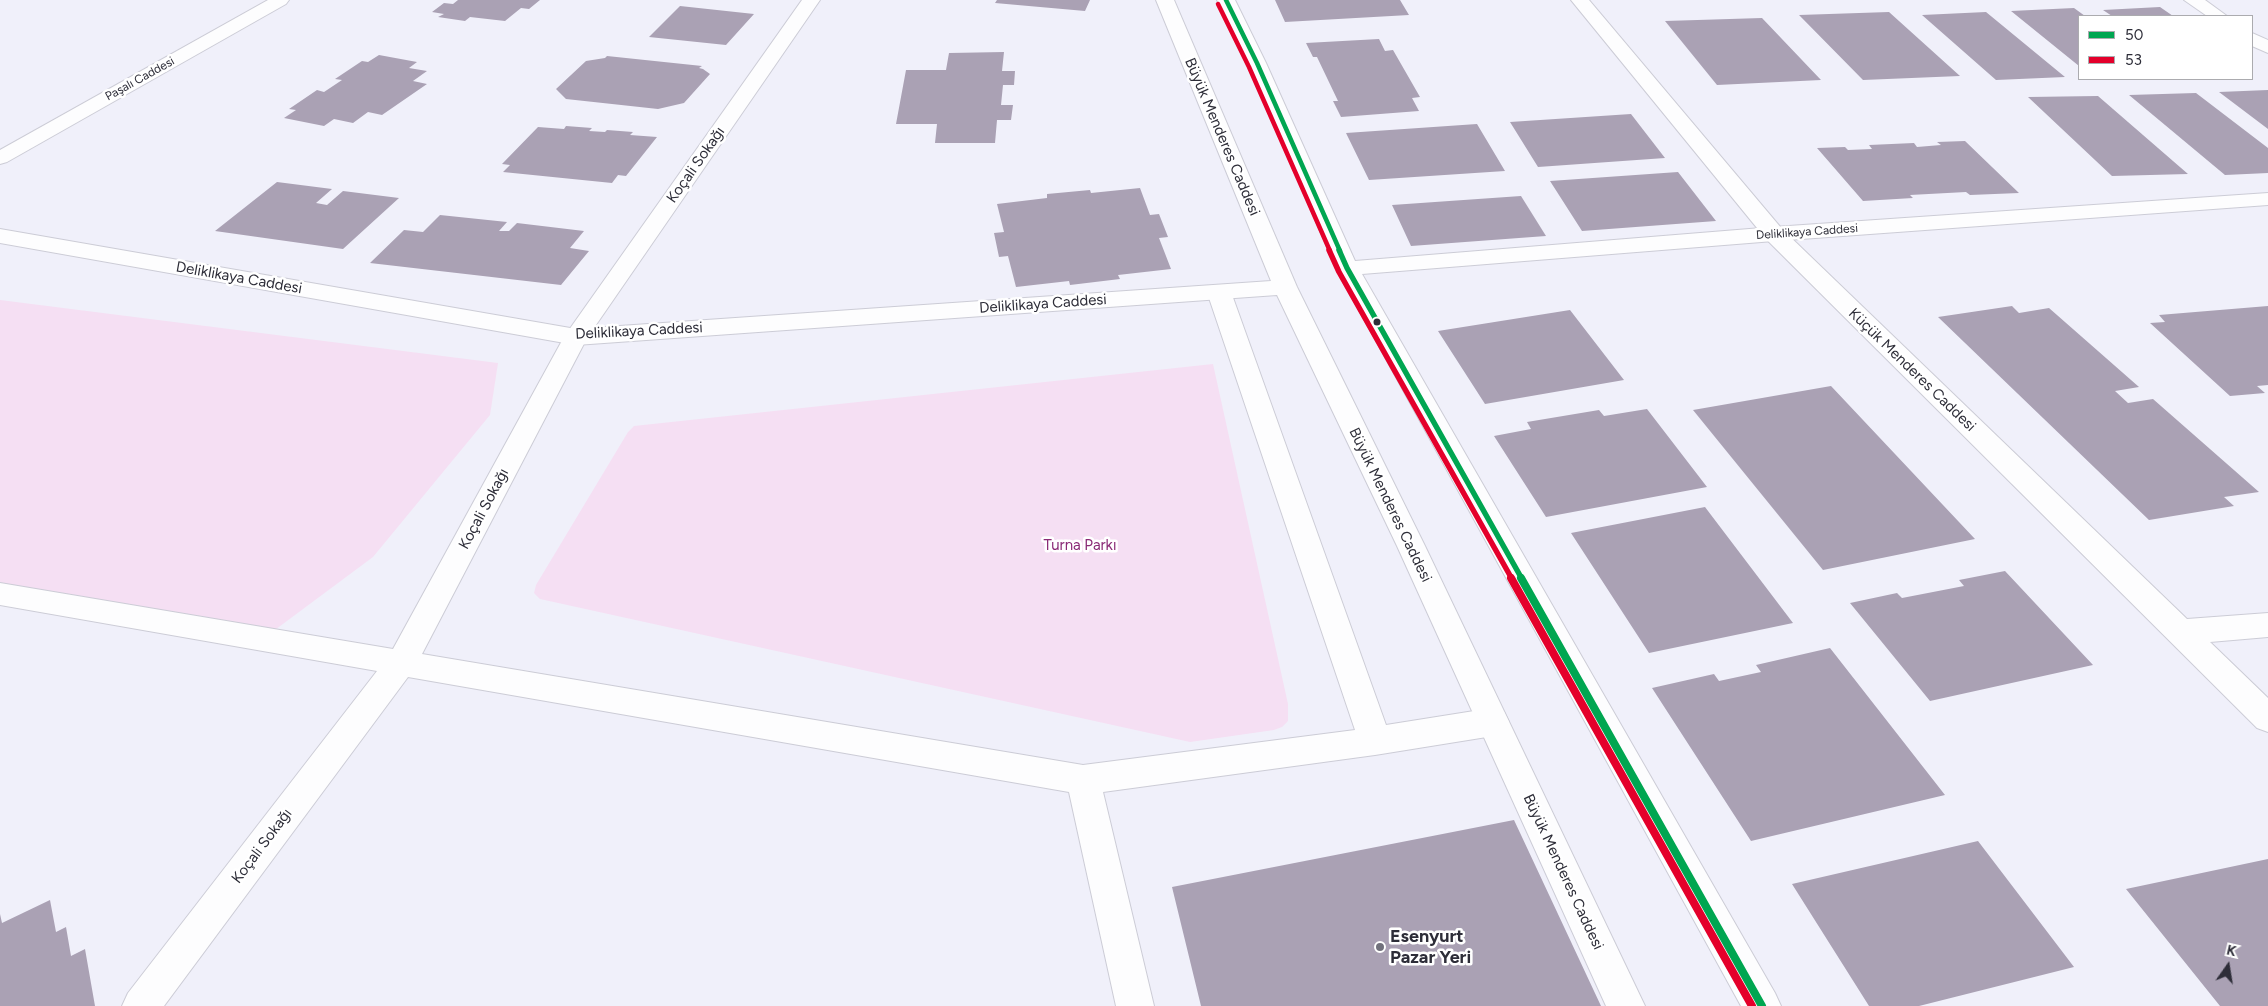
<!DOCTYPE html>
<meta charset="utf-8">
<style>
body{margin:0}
#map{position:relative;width:2268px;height:1006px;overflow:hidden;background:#f0f0fa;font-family:Figtree,sans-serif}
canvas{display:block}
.legend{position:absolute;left:2078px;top:15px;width:175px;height:65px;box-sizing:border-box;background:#fff;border:1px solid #ababaf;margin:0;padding:6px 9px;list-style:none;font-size:15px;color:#2d2d38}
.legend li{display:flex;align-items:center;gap:10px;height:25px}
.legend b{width:25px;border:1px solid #ababaf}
.north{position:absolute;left:2203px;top:941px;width:50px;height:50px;-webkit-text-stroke:4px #fff;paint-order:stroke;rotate:13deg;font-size:14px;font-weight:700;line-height:20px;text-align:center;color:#2d2d38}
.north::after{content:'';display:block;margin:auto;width:18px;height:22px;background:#2d2d38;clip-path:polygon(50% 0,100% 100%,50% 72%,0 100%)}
</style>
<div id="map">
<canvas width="2268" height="1006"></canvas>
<ul class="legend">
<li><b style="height:6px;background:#00a651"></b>50</li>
<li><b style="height:6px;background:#e4002b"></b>53</li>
</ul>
<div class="north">K</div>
</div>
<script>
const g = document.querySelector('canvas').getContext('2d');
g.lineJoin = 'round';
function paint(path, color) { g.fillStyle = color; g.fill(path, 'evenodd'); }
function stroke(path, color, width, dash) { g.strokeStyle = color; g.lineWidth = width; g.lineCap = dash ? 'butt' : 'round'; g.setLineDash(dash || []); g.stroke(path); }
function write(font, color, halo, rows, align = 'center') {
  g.font = font + ' Figtree,sans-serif'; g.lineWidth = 5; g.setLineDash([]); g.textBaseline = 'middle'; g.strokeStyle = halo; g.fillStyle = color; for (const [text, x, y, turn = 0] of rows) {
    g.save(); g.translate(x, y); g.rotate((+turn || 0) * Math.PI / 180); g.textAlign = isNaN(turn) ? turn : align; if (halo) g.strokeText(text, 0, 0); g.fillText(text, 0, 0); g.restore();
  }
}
const green = new Path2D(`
 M0 300 498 363 490 415 373 557 256 644 0 600Z
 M1213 364 1288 704V721L1282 727 1274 730 1190 742 540 599 534 593 536 585 628 432 634 426Z`);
const building = new Path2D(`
 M458 0H540L529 9 521 8 505 21 470 17 465 21 438 17 444 14 432 12 444 3 453 4Z
 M997 0H1090L1085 11 995 3Z
 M1275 0H1400L1409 15 1285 22Z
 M680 6 754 14 726 45 649 37Z
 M2160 7 2173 16H2112L2103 10Z
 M2074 8 2085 16H2079V66L2011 11Z
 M1889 12 1960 76 1863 80 1799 15Z
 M1986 12 2065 77 1996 80 1922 15Z
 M1762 18 1821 80 1717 85 1665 21Z
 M1379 39 1385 51 1393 50 1420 97 1412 98 1419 111 1341 117 1333 101H1338L1317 57H1313L1306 43Z
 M1004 52 1002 71H1015L1014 85H1003L1001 105H1013L1011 120H997L995 143H935L937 124H896L906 70H946L949 53Z
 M379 55 417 62 409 68 427 71 413 81 427 84 382 115 368 112 353 123 334 119 324 126 284 118 296 110 289 109 317 90 324 92 342 80 335 79 362 61 368 62Z
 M607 56 702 66 699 68 703 69 710 74 684 103 658 109 566 99 556 89 586 61 605 58Z
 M2268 90V129L2219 92Z
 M2196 93 2268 148V173L2225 175 2129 95Z
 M2098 96 2188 174 2112 176 2028 97Z
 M1631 114 1665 158 1538 167 1510 122Z
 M1477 124 1505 171 1369 180 1346 133Z
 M566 126 592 128 589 131 605 132 607 130 633 132 630 135 657 137 626 176 618 175 612 183 503 172 510 165 502 164 538 127 564 129Z
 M1965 141 2019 193 1970 195 1966 192 1910 195 1913 198 1863 201 1817 148 1845 147 1848 150 1872 149 1869 145 1914 143 1917 147 1941 145 1937 142Z
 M1678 172 1716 221 1582 231 1550 181Z
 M277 182 332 189 316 203 327 205 343 191 399 198 343 249 215 231Z
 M1140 188 1150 215 1159 214 1168 237 1159 238 1171 269 1118 275 1120 279 1070 285 1069 281 1016 287 1008 256 999 257 994 233 1004 232 997 204 1047 198V194L1090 190 1091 193Z
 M1521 196 1546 236 1411 246 1392 205Z
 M440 215 507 222 499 231H509L517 223 584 231 570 248 589 251 561 285 370 263 404 230 423 232Z
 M2012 306 2019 313 2049 308 2139 387 2115 391 2128 403 2153 399 2259 492 2224 497 2234 506 2149 520 1938 317Z
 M2268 306V385L2257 386 2265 393 2230 396 2150 323 2165 322 2159 315Z
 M1570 310 1624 380 1485 404 1438 331Z
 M1831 386 1975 539 1823 570 1693 410Z
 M1647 409 1707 487 1546 517 1494 436 1531 429 1527 422 1599 410 1604 416Z
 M1705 507 1793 623 1649 653 1571 533Z
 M2005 571 2093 665 1930 701 1850 603 1897 593 1902 598 1964 586 1959 580Z
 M1830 648 1945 795 1751 841 1652 688 1714 674 1719 681 1761 672 1756 665Z
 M1514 820 1601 1006H1201L1172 887Z
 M1978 841 2074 967 1919 1006H1869L1792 884Z
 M2268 859V1006H2220L2126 889Z
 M50 900 56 932 66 927 71 956 85 949 95 1006H0V914L2 923Z`);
const street = new Path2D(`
 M802 0H820L587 338 422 654 1083 765 1355 730 1207 292 1211 287 1219 285 1227 287 1231 292 1386 725 1493 708 1504 712 1509 722 1504 732 1493 736 1375 755 1103 792 1154 1006H1116L1069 792 408 677 164 1006H122L128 993 377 671 0 605V583L393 649 564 337Z
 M1571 0H1589L1782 229 2187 619 2268 613V637L2210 642 2268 698V732L2257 728 1766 239Z
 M2184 0H2205L2227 16H2207Z
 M2252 33 2268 40V53L2252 46Z`);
const secondary = new Path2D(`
 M268 0H289L286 4 7 162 0 164V150Z
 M1156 0H1174L1297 287 1425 546 1645 1006H1606L1397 546 1277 295 576 345 0 243V229L576 329 1271 281Z
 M1217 0H1235L1266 63 1355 261 1774 227 2268 193V205L1774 241 1362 274 1775 993 1781 1006H1741L1336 268 1248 63Z`);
const bus1Far2 = new Path2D(`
 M1226 0 1257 63 1340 251`);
const bus1Far1 = new Path2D(`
 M1339 250 1347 268 1522 579`);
const bus1 = new Path2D(`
 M1521 578 1762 1006`);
const bus2Far2 = new Path2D(`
 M1218 4 1249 67 1330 251`);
const bus2Far1 = new Path2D(`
 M1329 250 1339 272 1512 579`);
const bus2 = new Path2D(`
 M1511 578 1752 1006`);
const markers = [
 [1377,322,4.5,"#2d2d38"],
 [1380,947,5,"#71717c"]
];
const farStreetnames = [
 ["Paşalı Caddesi",140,79,-29],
 ["Deliklikaya Caddesi",1807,232,-4]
];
const streetNames = [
 ["Büyük Menderes Caddesi",1222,137,67],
 ["Koçali Sokağı",696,165,-55],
 ["Deliklikaya Caddesi",239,278,10],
 ["Deliklikaya Caddesi",1043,304,-4],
 ["Deliklikaya Caddesi",639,331,-3],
 ["Küçük Menderes Caddesi",1912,370,44],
 ["Büyük Menderes Caddesi",1390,505,64],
 ["Koçali Sokağı",484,509,-62],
 ["Koçali Sokağı",262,846,-53],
 ["Büyük Menderes Caddesi",1563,872,65]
];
const parkNames = [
 ["Turna Parkı",1080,546]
];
const nearPoinames = [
 ["Esenyurt",1390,937],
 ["Pazar Yeri",1390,958]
];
paint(green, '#f5dff3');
paint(building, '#aaa1b4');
stroke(street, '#ccccd6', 2);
stroke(secondary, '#ccccd6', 2);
paint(street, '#fdfdfe');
paint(secondary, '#fdfdfe');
stroke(bus1Far2, '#00a651', 4.5);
stroke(bus1Far1, '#00a651', 5.5);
stroke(bus1, '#00a651', 8);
stroke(bus2Far2, '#e4002b', 4.5);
stroke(bus2Far1, '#e4002b', 5.5);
stroke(bus2, '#e4002b', 8);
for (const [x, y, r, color] of markers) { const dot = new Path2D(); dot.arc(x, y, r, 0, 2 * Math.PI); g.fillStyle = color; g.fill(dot); stroke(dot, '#fff', 2); }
write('12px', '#2d2d38', '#fff', farStreetnames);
write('15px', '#2d2d38', '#fff', streetNames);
write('15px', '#8a2a76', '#fff', parkNames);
write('bold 18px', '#2d2d38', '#fff', nearPoinames, 'left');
</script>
